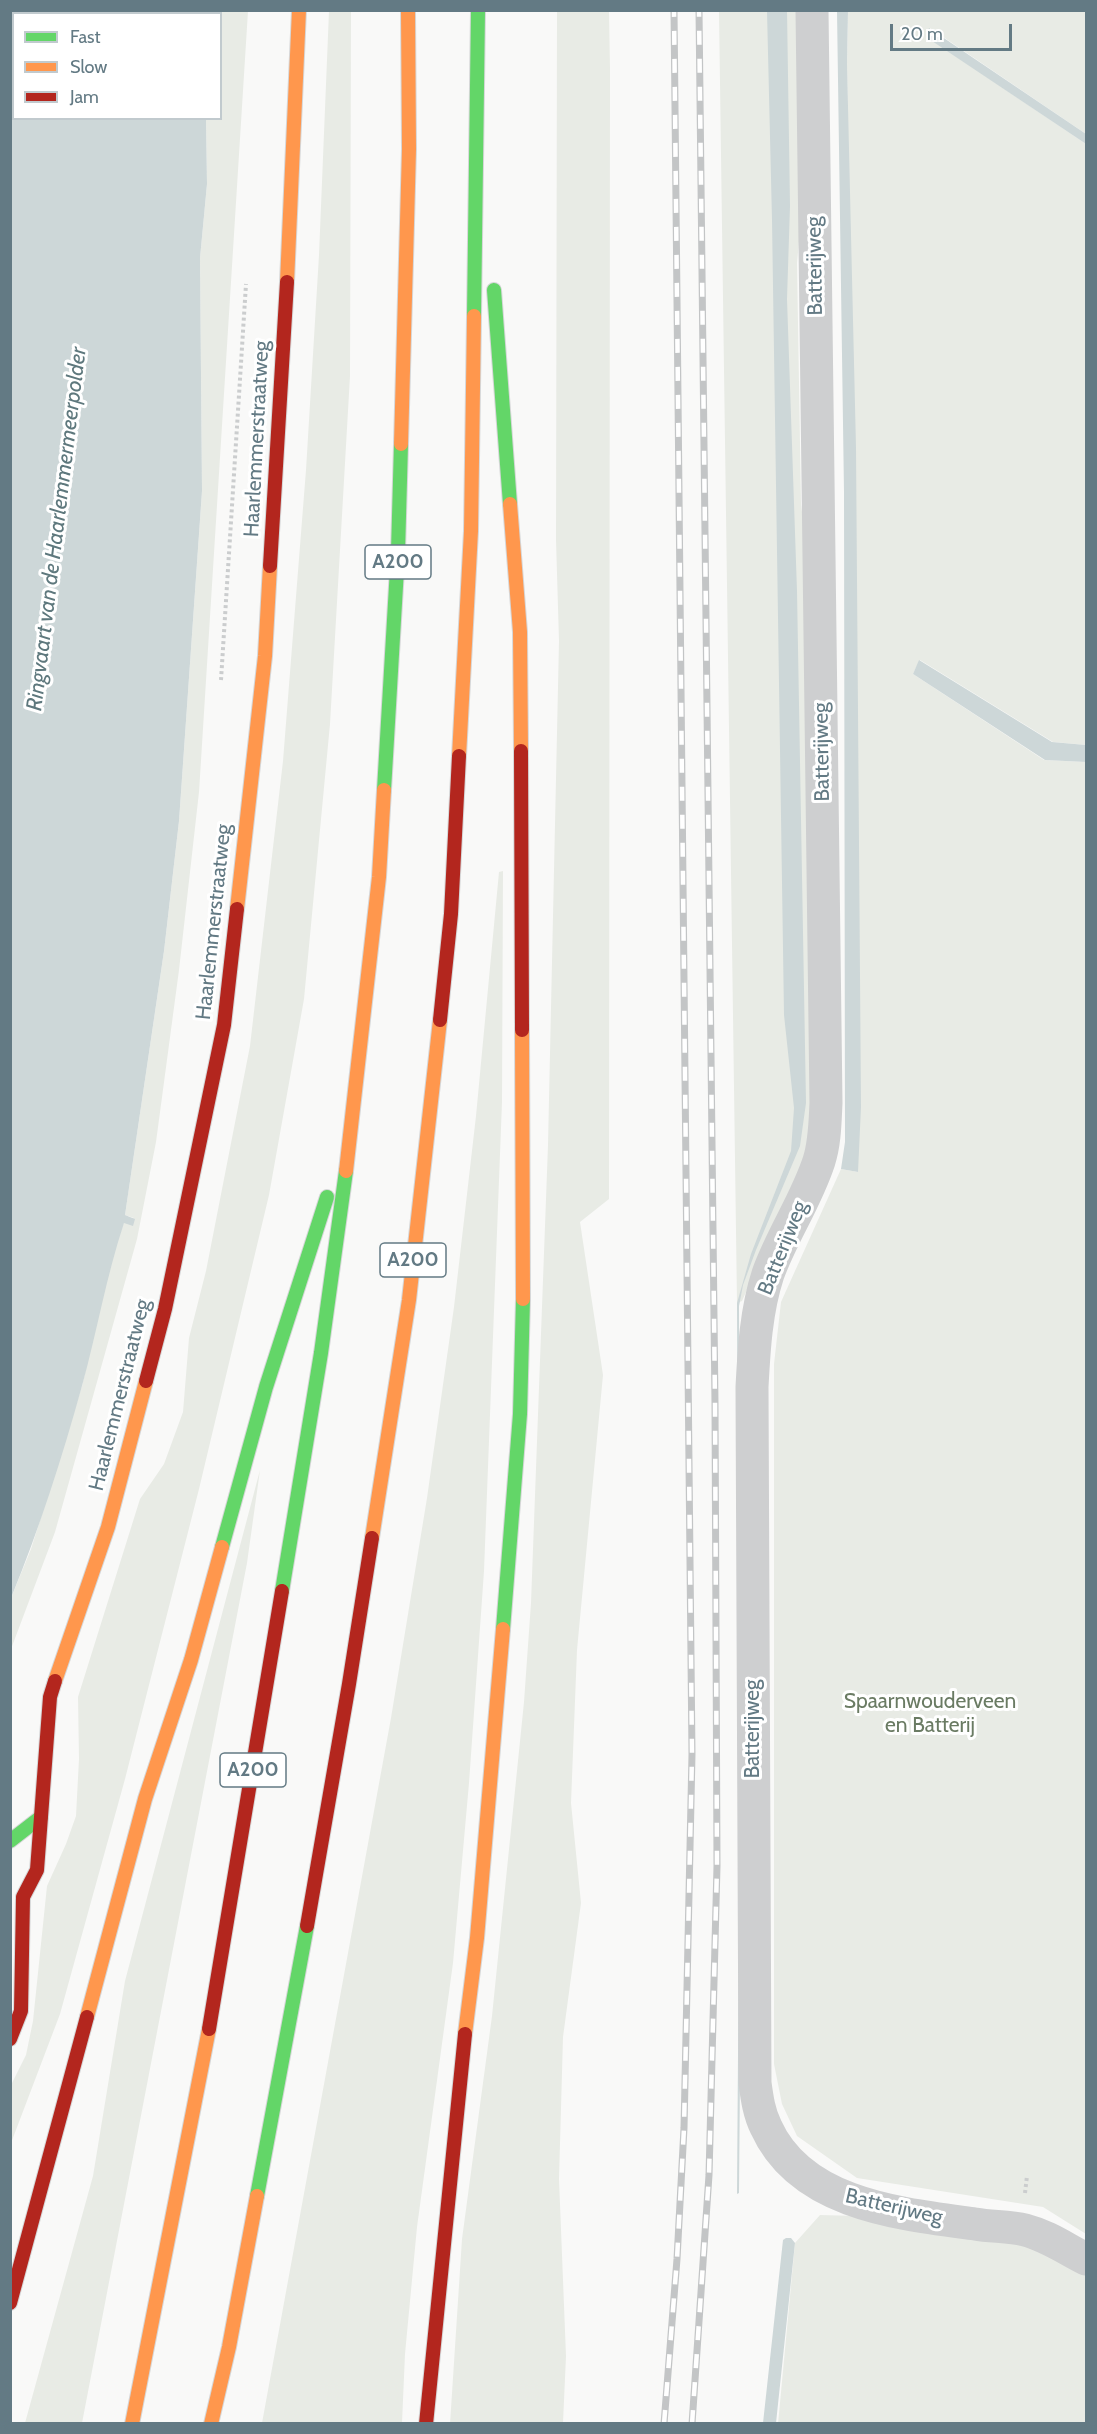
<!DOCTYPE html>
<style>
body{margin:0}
#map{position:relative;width:1097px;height:2434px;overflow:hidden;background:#f9f9f8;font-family:Cabin,sans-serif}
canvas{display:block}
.frame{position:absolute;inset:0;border:12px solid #637a84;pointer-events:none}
.legend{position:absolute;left:12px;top:12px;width:210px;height:108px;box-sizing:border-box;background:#fff;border:2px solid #c1cace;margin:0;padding:8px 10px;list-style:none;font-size:18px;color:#637a84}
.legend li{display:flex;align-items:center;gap:12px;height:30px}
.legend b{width:30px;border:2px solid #c1cace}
.scale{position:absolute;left:890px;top:24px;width:122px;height:27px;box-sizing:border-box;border:3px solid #637a84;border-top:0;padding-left:8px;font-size:18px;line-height:21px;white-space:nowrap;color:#637a84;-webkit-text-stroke:4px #fff;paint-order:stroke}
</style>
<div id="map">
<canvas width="1097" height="2434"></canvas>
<div class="frame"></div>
<ul class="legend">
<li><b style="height:8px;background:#63d668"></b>Fast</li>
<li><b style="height:8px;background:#ff974d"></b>Slow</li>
<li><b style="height:8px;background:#b3261e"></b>Jam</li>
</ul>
<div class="scale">20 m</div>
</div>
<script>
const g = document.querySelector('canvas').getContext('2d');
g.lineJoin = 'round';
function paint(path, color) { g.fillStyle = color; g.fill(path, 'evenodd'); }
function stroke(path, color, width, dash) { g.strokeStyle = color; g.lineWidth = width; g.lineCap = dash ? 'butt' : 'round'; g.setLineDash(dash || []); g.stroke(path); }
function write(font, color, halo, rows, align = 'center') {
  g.font = font + ' Cabin,sans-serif'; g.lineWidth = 6; g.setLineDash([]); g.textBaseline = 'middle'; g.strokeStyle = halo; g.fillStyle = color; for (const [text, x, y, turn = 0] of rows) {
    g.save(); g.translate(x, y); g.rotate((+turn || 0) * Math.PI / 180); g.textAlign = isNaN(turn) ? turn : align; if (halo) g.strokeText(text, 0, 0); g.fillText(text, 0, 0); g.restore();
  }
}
const green = new Path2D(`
 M204 11H248L199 792 179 970 156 1142 137 1239 55 1532 11 1649V1598L31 1549 82 1386 109 1267 124 1222 134 1218 125 1215 164 951 179 821 202 491 200 258 207 184 206 119 220 118V14L204 13Z
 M329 11H351L350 376 330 724 304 999 269 1195 199 1489 125 1779 60 2014 11 2143V2085L26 2055 33 2021 47 1886 66 1844 76 1816 79 1759 78 1697 140 1499 164 1464 183 1412 189 1338 206 1271 250 1046 283 761 306 470 319 255Z
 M557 11H609L610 69 609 1199 580 1222 603 1375 577 1650 571 1803 581 1903 563 2037 559 2179 566 2356 563 2423 450 2424 462 2239 492 2016 524 1702 531 1603 548 1145 559 641 556 540Z
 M719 11H801L804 186 797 263 801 504 809 568 816 1083 806 1159 742 1301 737 1303Z
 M848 11H1086V134L930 28 926 36 1086 144V745L1053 742 920 660 913 674 1044 760 1086 762V2234L1043 2207 857 2178 797 2136 782 2104 774 2064V1364L781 1302 841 1169 858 1172 847 64Z
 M503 871 502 1102 484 1571 469 1783 453 1963 417 2227 405 2354 402 2423H262L391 1718 427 1498 454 1307 476 1116 499 872Z
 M260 1470 247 1563 82 2423H25L93 2176 125 1981Z
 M820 2215 858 2216 1052 2250 1086 2267V2423L778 2424 795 2243Z`);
const water = new Path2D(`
 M11 10 204 11V14H14V118L206 119 207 184 200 258 202 491 179 821 164 951 125 1215 135 1219 133 1226 124 1223C106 1277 97 1332 82 1386 62 1458 39 1530 11 1598Z
 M787 10 790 206 787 299 797 591 806 1103 800 1146 756 1250 743 1285 739 1306 741 1951 739 2193 737 2194 739 1914 737 1303 751 1254 791 1151 794 1108 784 1015 772 220 767 11Z
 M837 11H848L847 64 856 448 861 1107 858 1172 841 1169 845 1142 844 492Z
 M929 28 1086 134V144L926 37Z
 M919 660 1052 742 1086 745V762L1045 760 913 674Z
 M786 2238H791L795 2243 776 2423H763L783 2240Z`);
const path = new Path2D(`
 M221 680 246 284
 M1025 2193 1027 2176`);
const street = new Path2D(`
 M812 10 826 1103C825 1122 825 1142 819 1161 806 1201 782 1235 768 1274 756 1311 754 1349 752 1387L755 2083C757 2098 759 2113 766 2127 801 2205 901 2214 975 2224 992 2227 1009 2226 1025 2230 1048 2236 1066 2249 1086 2259`);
const fast = new Path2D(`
 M494 290 510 504
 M474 316 478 10
 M384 790 398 552 401 444
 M222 1547 266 1387 327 1197
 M282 1591 321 1353 346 1171
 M503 1629 520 1414 523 1299
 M10 1841 41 1817
 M257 2196 307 1926`);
const slow = new Path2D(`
 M287 282 299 10
 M401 444 409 149 408 10
 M510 504 520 632 521 751
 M459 756 471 531 474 316
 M237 909 265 656 270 566
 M522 1030 523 1299
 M346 1171 379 877 384 790
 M372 1538 409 1300 440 1020
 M55 1681 108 1527 146 1381
 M87 2017 145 1799 191 1660 222 1547
 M465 2034 477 1938 503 1629
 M132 2424 209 2029
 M211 2424 229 2347 257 2196`);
const jam = new Path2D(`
 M270 566 287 282
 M521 751 522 1030
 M440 1020 451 914 459 756
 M146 1381 165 1309 224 1025 237 909
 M307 1926 349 1684 372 1538
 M209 2029 282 1591
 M10 2039 21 2011 23 1897 37 1870 50 1697 55 1681
 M10 2303 87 2017
 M426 2424 465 2034`);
const rail = new Path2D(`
 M664 2424 677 2259 684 2128 692 1754 674 10
 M692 2424 709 2175 717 1866 715 1403 699 10`);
const shields = [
 [398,562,66],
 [413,1260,66],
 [253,1770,66]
];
const shieldNames = [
 ["A200",398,562],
 ["A200",413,1260],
 ["A200",253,1770]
];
const streetNames = [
 ["Batterijweg",815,266,-91],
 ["Haarlemmerstraatweg",257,439,-87],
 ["Batterijweg",822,752,-91],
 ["Haarlemmerstraatweg",214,922,-84],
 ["Batterijweg",783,1248,-68],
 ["Haarlemmerstraatweg",120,1395,-76],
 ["Batterijweg",753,1729,-90],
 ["Batterijweg",894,2207,13]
];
const parkNames = [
 ["Spaarnwouderveen",930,1702],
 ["en Batterij",930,1726]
];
const waterNames = [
 ["Ringvaart van de Haarlemmermeerpolder",57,529,-83]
];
paint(green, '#e8ebe5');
paint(water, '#cdd7d8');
stroke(fast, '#d6d7d8', 16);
stroke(slow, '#d6d7d8', 16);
stroke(jam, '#d6d7d8', 16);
stroke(path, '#cbcdce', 4, [3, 3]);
stroke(street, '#cecfd0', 33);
stroke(fast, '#63d668', 14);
stroke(slow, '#ff974d', 14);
stroke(jam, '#b3261e', 14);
stroke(rail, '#c3c5c6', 7);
stroke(rail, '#fff', 4.5, [14]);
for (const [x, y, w] of shields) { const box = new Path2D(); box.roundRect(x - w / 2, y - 17, w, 34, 4.5); g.fillStyle = '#fff'; g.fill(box); stroke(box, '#637a84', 1.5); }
write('bold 20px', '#637a84', null, shieldNames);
write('21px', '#637a84', '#fff', streetNames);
write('21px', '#6a7b63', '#fff', parkNames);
write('italic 22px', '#5e787d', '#fff', waterNames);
</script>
